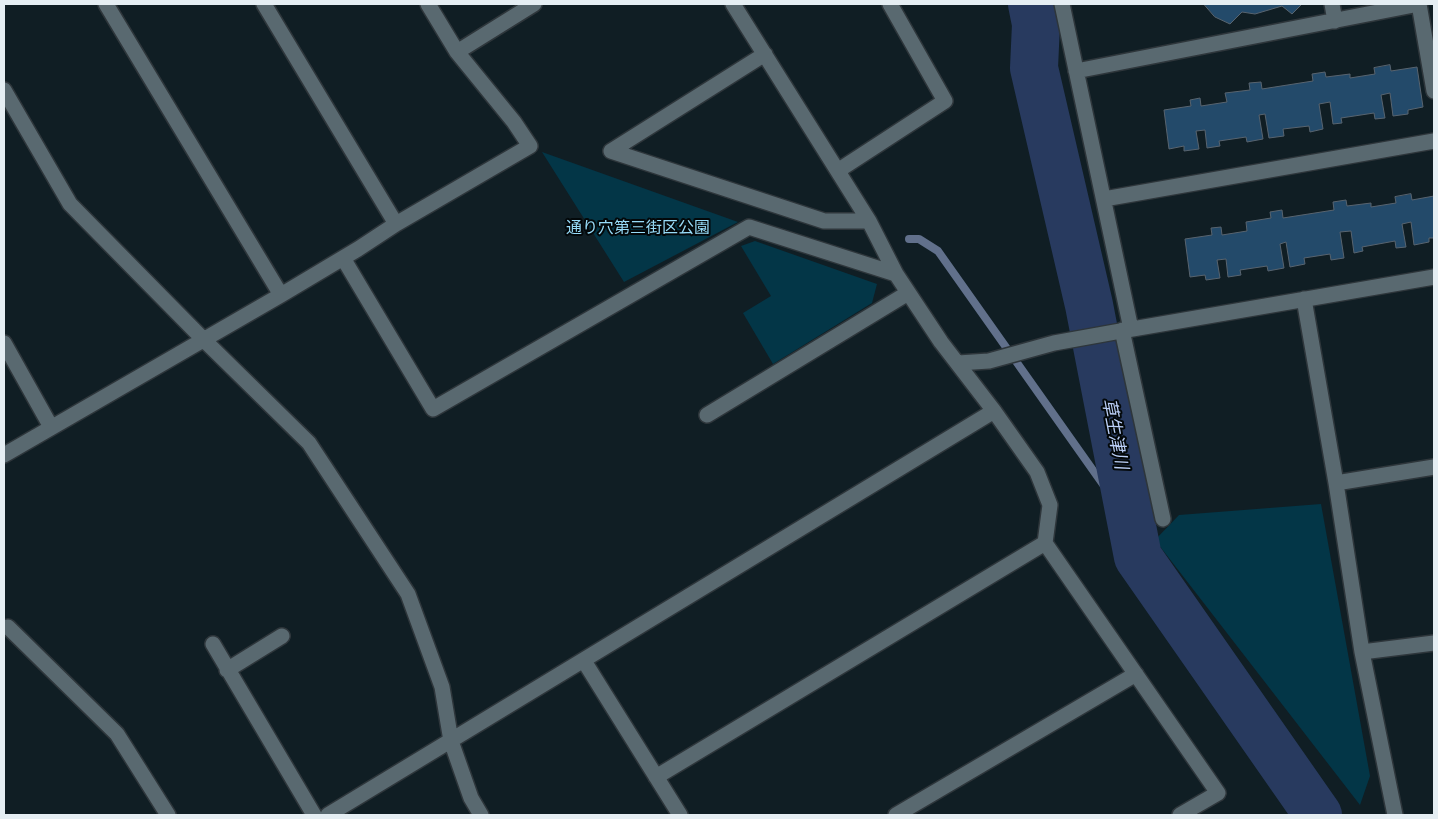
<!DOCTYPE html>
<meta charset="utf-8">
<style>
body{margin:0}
#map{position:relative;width:1438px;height:819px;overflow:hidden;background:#101e24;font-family:"Varela Round",sans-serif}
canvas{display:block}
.frame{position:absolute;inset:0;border:5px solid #e5eef3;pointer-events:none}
</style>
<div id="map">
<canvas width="1438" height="819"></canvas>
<div class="frame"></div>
</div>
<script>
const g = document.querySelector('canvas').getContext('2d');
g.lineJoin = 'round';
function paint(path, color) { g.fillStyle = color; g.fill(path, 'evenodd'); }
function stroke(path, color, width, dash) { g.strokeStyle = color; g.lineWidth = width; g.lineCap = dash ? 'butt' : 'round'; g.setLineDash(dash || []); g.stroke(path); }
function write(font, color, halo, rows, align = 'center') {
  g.font = font + ' "Varela Round","Noto Sans JP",sans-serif'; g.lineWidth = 4; g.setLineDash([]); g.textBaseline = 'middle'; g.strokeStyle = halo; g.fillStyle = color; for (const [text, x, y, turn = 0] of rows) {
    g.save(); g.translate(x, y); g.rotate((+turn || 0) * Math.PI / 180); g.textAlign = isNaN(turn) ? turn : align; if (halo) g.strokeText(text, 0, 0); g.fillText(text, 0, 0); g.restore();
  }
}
const green = new Path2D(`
 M542 152 738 222 624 282Z
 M755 241 877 284 872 303 773 364 743 313 771 296 741 246Z
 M1321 504 1370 776 1360 805 1155 540 1179 515Z`);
const stream = new Path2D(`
 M909 239H919L938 251 1131 524`);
const river = new Path2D(`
 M1032 4 1036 24 1034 68 1089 305 1138 557 1318 815`);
const building = new Path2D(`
 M1204 4H1302L1292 14 1282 6 1255 14 1242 12 1230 24 1215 17Z
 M1390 65 1391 71 1417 67 1423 107 1408 110V114L1393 116 1390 93 1381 95 1385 118 1375 119 1374 113 1341 118 1342 123 1333 124 1330 102 1319 104 1323 129 1310 132 1309 126 1283 129 1284 136 1269 138 1265 114 1259 115 1263 139 1247 142 1246 137 1219 141 1220 146 1207 148 1205 130 1196 131 1199 149 1184 151V146L1169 149 1164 110 1191 106 1190 100 1200 98 1201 106 1227 102 1225 93 1250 90 1249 83 1261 82 1262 89 1313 81 1312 74 1325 72 1326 77 1350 74V78L1375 74 1374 68Z
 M1411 194 1412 200 1434 196V238H1429V242L1414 245 1411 222 1402 224 1406 247 1396 248 1395 241 1362 247 1363 251 1354 253 1351 231 1340 232 1344 258 1331 260 1330 254 1304 258 1305 264 1290 267 1286 242 1280 244 1284 268 1268 271 1267 266 1240 270 1241 275 1228 277 1226 259 1217 260 1220 278 1206 280 1205 275 1190 277 1185 239 1212 235 1211 228 1221 227 1222 235 1247 231 1246 222 1271 218 1270 212 1282 210 1283 218 1334 210 1333 202 1346 200 1347 206 1371 203V207L1396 203 1395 197Z`);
const minor = new Path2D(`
 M106 4 281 295
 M264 4 396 224
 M733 4 869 221 896 274 941 342 994 411 1037 472 1050 505 1045 543 1218 793 1180 815
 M1062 4 1131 329
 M1332 4 1335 21
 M1419 4 1434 91
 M457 52 534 4
 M1076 71 1419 4
 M4 90 70 204 203 339 309 443 408 594 442 687 451 741 471 798 481 815
 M611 151 824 221H869
 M611 151 765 54
 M839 170 945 101 890 4
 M1104 199 1434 141
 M343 258 433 409 749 227 896 274
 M1304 299 1336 483 1362 652 1395 815
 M1122 330 1163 519
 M4 343 51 427
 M958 363 989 361 1054 343 1115 332 1434 277
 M707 415 908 293
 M4 455 281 295 358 249 396 224 530 146 514 122 457 52 428 4
 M1336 483 1434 467
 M8 627 117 734 168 815
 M213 644 314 815
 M1362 652 1434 643
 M584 661 680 815
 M227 670 282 636
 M656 777 1045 543
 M328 815 994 411
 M896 815 1136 674`);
const parkNames = [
 ["通り穴第三街区公園",638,229]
];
const waterNames = [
 ["草生津川",1114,434,79]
];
paint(green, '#033647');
stroke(stream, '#61708b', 8);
stroke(river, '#283a5f', 48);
paint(building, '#234a6a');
stroke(building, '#58646f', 1);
stroke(minor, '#2e363b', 18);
stroke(minor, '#596970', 15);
write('16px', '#97dbf8', '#03080a', parkNames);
write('italic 18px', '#bbcff7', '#03080a', waterNames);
</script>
